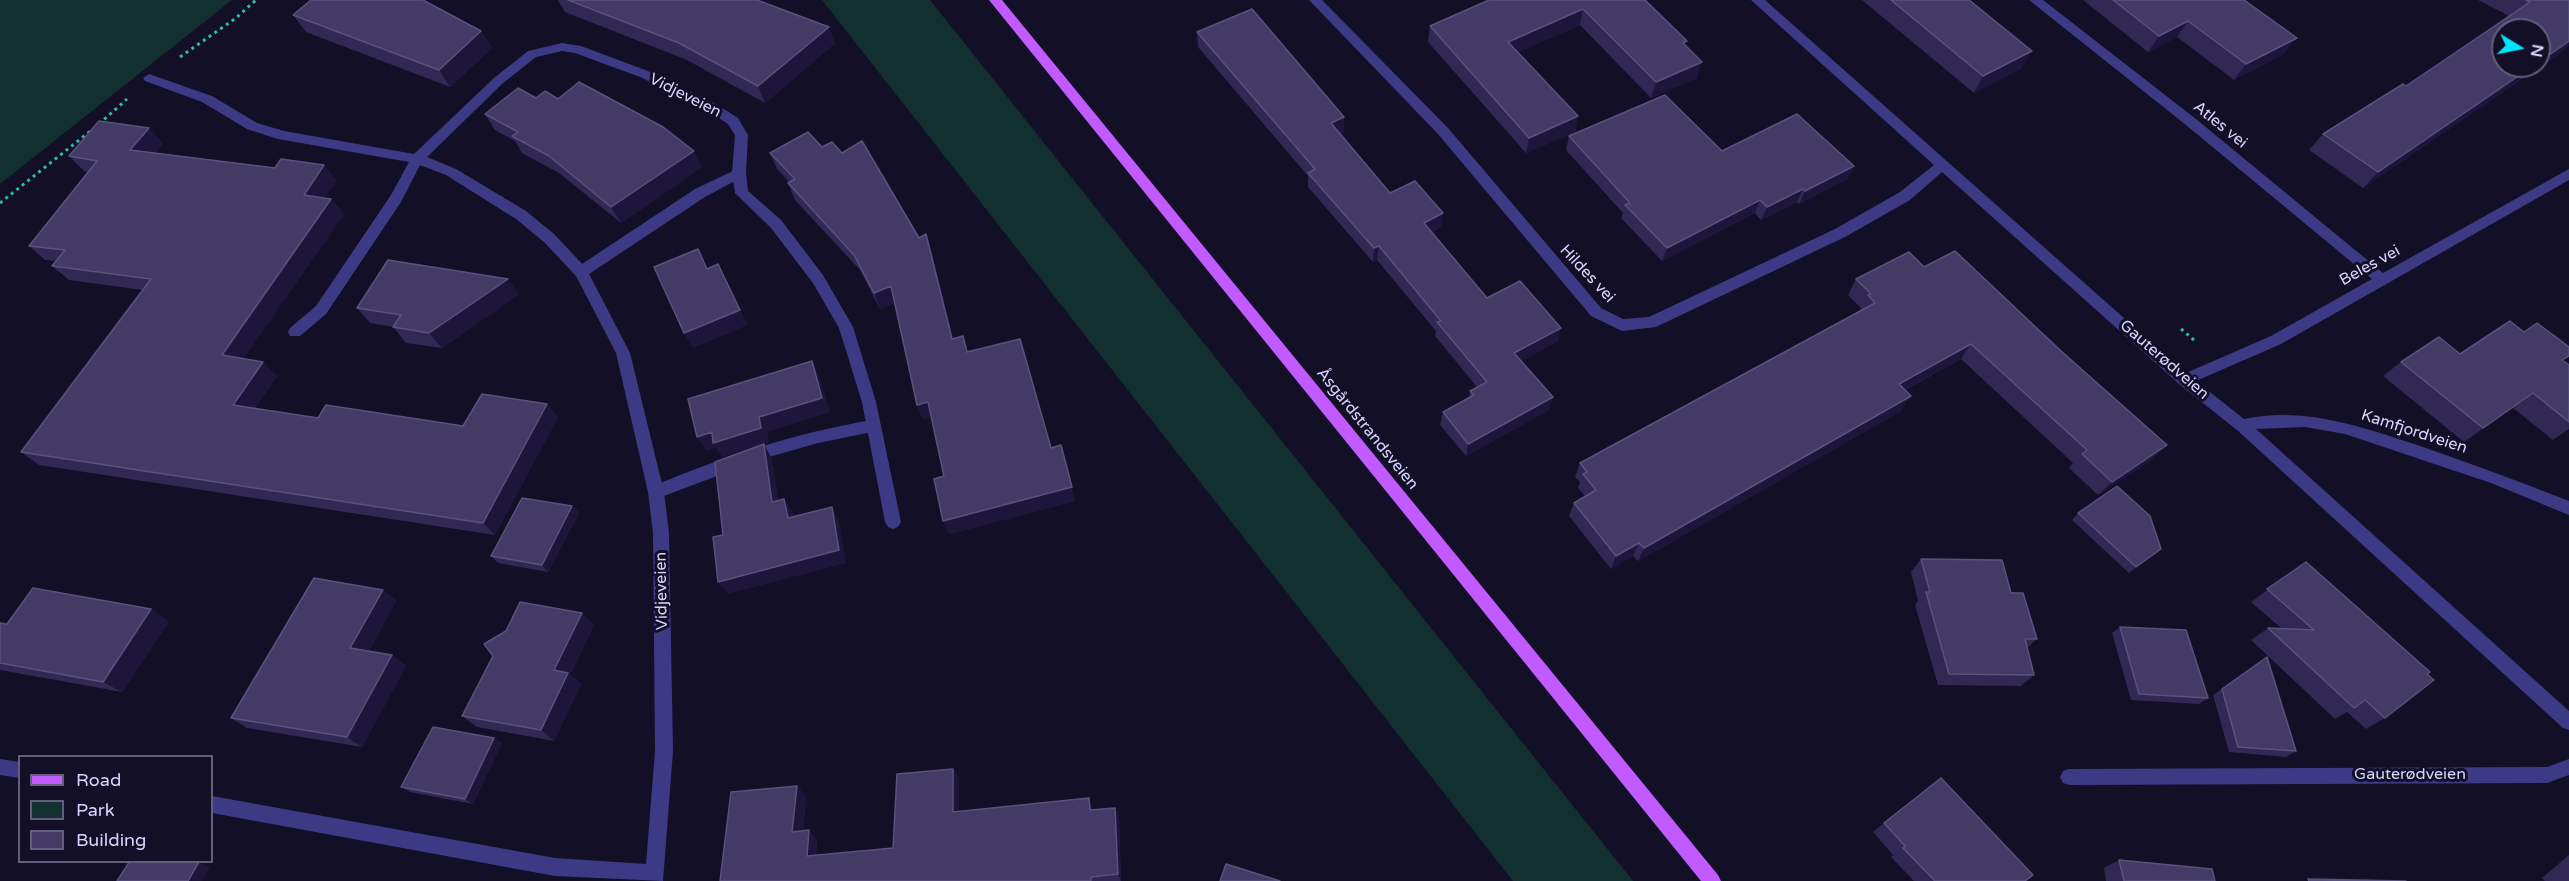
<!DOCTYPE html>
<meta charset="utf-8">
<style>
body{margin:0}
#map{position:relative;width:2569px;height:881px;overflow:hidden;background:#130f26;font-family:"Varela Round",sans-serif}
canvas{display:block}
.legend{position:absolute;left:18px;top:755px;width:195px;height:108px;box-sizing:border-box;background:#130f26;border:2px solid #625e7d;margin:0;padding:8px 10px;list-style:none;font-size:18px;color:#d9d4ff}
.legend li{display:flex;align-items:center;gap:12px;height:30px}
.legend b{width:30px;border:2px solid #625e7d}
.north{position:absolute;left:2491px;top:18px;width:60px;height:60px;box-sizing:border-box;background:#130f26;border:2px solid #625e7d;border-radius:50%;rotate:100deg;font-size:16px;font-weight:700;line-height:24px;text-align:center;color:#d9d4ff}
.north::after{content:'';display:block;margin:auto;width:21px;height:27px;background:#00e5ff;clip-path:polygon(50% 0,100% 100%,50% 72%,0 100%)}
</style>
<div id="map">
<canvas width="2569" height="881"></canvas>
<ul class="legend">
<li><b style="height:8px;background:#c25bff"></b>Road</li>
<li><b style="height:16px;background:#12302f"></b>Park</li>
<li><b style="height:16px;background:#433a66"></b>Building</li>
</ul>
<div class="north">N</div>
</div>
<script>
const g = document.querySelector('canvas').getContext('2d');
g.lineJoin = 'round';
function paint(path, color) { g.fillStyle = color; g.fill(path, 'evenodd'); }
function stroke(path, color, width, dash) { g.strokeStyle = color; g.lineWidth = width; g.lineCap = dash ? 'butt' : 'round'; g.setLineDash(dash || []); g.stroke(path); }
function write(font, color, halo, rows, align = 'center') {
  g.font = font + ' "Varela Round",sans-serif'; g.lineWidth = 6; g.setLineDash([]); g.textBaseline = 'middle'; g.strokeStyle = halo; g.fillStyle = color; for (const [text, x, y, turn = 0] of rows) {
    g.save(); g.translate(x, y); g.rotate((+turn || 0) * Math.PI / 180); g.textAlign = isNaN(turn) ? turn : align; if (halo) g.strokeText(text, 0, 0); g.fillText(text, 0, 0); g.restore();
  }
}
const green = new Path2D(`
 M0 0H232L0 184Z
 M822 0H930L1633 881H1513Z`);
const path = new Path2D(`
 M180 57 236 18 256 0
 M99 124 127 99
 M0 203 93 129
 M2181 329 2194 340`);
const lane = new Path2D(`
 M739 168 746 173 744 176 705 197 586 276H576L574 272 576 268 695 189Z
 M872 420 877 422 879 426 877 430 872 432 818 443 762 459 656 499 651 497 648 492 651 487C722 457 795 433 872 420Z
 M2569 759V775L2547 783 2069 785 2063 783 2060 777 2063 771 2069 769 2547 767Z`);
const street = new Path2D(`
 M1309 0H1322L1448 128 1601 308 1623 319 1649 317 1835 229 1900 192 1934 165 1751 0H1765L2186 373 2271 336 2372 279 2186 125 2029 0H2043L2196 119 2383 273 2569 169V180L2281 344 2196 381 2244 419C2307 406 2364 428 2423 447 2472 464 2521 482 2569 501V515L2491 483 2345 434 2305 427 2256 429 2569 711V730L2563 728 2237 430 2179 384 1942 172 1910 200 1845 237 1656 327 1622 331 1591 316 1438 134Z
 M562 43 581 46 648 71 716 104 738 118 748 135 746 173 748 191 781 220 823 275 853 327 876 402 901 522 898 527 893 529 888 527 885 522 862 402 839 328 813 283 771 228 735 193 732 173 735 135 728 124 706 110 640 77 575 53 562 51 536 57 502 84 427 157 456 169 526 211 554 234 586 268 630 353 664 492 669 533 673 751 663 881 555 876 212 813V796L555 858 646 864 655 751 653 533 648 492 616 353 576 276 544 242 516 219 446 175 420 165 401 202 326 314 300 336H290L288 332 290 328 316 306 391 195 409 162 278 139 247 129 202 102 145 81 143 78 149 74 212 96 257 123 284 131 414 154 494 78 528 51Z
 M0 759 20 762V778L0 775Z`);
const primary = new Path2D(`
 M989 0H1002L1718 875 1721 881H1701Z`);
const wall = new Path2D(`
 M558 0H757L835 43 765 103 687 60 565 12Z
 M1645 0 1686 46 1697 78 1651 98 1580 25 1518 52 1578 116 1575 132 1526 153 1428 42 1430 26Z
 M1862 0H1969L2022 68 1974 93Z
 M2083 0H2244L2284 54 2234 80 2177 37 2148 52Z
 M2478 0H2569V45L2564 50 2363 188 2309 150 2323 134 2406 86 2509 16Z
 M293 15 481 31 492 48 450 87 306 32Z
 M1197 32 1344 132 1340 134 1390 193 1443 213 1441 227 1432 232 1487 298 1558 341 1521 361 1549 410 1466 456 1440 425 1443 412 1469 398 1470 391 1477 387 1435 336 1436 331 1377 260 1373 262 1308 187V176L1198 47Z
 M536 98 558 99 702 167 621 223 559 173 522 153 515 141 495 130 485 114Z
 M1569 136 1722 151 1854 166 1847 179 1799 204 1797 202 1761 220 1755 213 1662 261 1621 218 1623 213 1566 150Z
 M163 143 155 153 337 180 324 198 331 199 344 214 243 359 277 376 255 408 318 418 463 426 547 404 558 417 495 535 39 465 21 452 143 290 69 280 52 266 56 261 45 260 29 246 88 172 84 171 69 156Z
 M822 147 931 250 953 338 968 352 1051 448 1075 501 949 534 944 476 931 417 923 420 917 405 894 303 880 309 860 270 795 200 788 183H790L777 169 770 153Z
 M1924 267 2153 459 2098 495 2069 468 2073 463 1961 359 1905 390 1901 411 1638 561 1633 556 1611 569 1569 516 1574 503 1585 496 1578 488 1580 482 1575 477 1580 463 1860 311 1861 308 1848 295 1856 279Z
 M519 294 442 348 406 343 393 327 370 323 357 308Z
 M2524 332 2569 356 2563 360 2569 365V429L2553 440 2513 408 2464 442 2383 376 2401 362 2460 354Z
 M572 506 579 513 548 572 498 563 491 556Z
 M2078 513 2161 549 2129 573 2072 520Z
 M1921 559 2011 593 2037 639 2027 648 2034 675 2021 686 1938 685 1915 605 1918 601 1911 572Z
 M2306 562 2385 718 2366 729 2347 712 2335 719 2251 640 2268 628H2281L2251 602Z
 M383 590 396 601 369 651 392 655 406 666 362 747 247 728 231 718Z
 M582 613 594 625 570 675 581 684 554 741 477 727 462 716Z
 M169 621 122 692 0 670V623L7 624Z
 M2120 627 2208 698 2199 704 2131 700 2112 633Z
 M2267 657 2296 751 2286 757 2229 752 2213 695Z
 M494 738 502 743 473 804 410 792 401 787Z
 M953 769 959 779V811L1092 808 1093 810 1115 808 1119 817 1121 881H720L806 796 803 831 817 839 816 855 893 848Z
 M1884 823 2025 881H1914L1891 857 1893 855 1873 832Z
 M2569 855V881H2545L2542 878Z
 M2119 860 2215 881H2106L2104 868Z`);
const shadedWall = new Path2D(`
 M1583 9 1580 25 1506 58 1508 42Z
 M2188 21 2177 37 2148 52 2159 36Z
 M829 27 835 43 765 103 758 86Z
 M481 31 492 48 450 87 439 70Z
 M2297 38 2284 54 2234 80 2246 64Z
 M2569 41V45L2564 50 2363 188 2378 172 2533 66H2539V62Z
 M2032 51 2022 68 1974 93 1983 76Z
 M1702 62 1697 78 1651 98 1656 82Z
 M1578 116 1575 132 1526 153 1529 138Z
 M1344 117V132L1331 138V123Z
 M149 128 163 143 145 165 130 150Z
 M694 151 702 167 621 223 611 207Z
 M324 165 337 180 316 210 304 195Z
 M1854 166 1847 179 1799 204 1805 191Z
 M1803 189 1797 202 1761 220 1767 207Z
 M331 199 344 214 237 368 222 355Z
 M1760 200 1755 213 1662 261 1667 248Z
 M1443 213 1441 227 1422 237 1424 223Z
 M926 234 931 250 957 354 952 339Z
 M1379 246 1377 260 1373 262 1374 248Z
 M718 264 748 325 693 348 684 333Z
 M508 279 519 294 442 348 429 333Z
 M891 286 896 302 880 309 874 293Z
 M1561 328 1558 341 1511 366 1514 353Z
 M1971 344 1961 359 1889 398 1899 384Z
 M812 361 819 375 830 412 768 432 769 442 722 457 716 448 706 451 697 437 759 417Z
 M263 362 277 376 248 418 233 405Z
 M2533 393 2513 408 2464 442 2483 428Z
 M1911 396 1901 411 1638 561 1644 548Z
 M1553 397 1549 410 1466 456 1468 444Z
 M928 402 934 417 923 420 917 405Z
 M547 404 558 417 495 535 483 523Z
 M764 444 772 459 781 515 772 502Z
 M2167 445 2153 459 2098 495 2112 482Z
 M1072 487 1075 501 949 534 943 521Z
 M784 499 793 512 796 531 788 518Z
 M572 506 579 513 548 572 542 565Z
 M832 507 839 520 846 563 728 594 718 582Z
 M1639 543 1633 556 1611 569 1616 556Z
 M2161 549 2153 556 2129 573 2136 567Z
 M383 590 396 601 365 658 350 648Z
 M151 609 169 621 122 692 103 682Z
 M582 613 594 625 570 675 581 684 554 741 541 730 554 670Z
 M392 655 406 666 362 747 347 737Z
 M494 738 502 743 473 804 465 799Z
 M953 769 959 779V821L953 812Z
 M797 786 806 796 802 841 792 832Z
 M1089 798 1092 808 1093 820 1090 810Z
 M1115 808 1119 817 1121 881 1118 874Z
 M809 830 817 839 816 864 807 856Z
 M199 862 210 867 202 881H188Z`);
const building = new Path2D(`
 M311 0H423L481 31 439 70 293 15Z
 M568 0H757L829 27 758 86 679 43Z
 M1489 0H1645L1687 41 1683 43 1702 62 1656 82 1583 9 1508 42 1578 116 1529 138 1430 26Z
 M1891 0H1969L2032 51 1983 76Z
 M2113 0H2244L2297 38 2246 64 2188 21 2159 36Z
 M2526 0H2569V41L2539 62V30H2503V66H2533L2378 172 2323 134 2403 84 2406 86 2530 2Z
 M1252 9 1344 117 1331 123 1390 193 1415 181 1443 213 1424 223 1487 298 1520 281 1561 328 1514 353 1553 397 1468 444 1443 412 1474 395 1470 391 1487 382 1437 322 1441 321 1379 246 1374 248 1308 173 1315 169 1197 32Z
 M579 82 663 127 694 151 611 207 549 156 512 136 518 132 485 114 518 88 536 98 545 91 558 99Z
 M1665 95 1722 151 1797 114 1854 166 1805 191 1803 189 1767 207 1760 200 1667 248 1625 205 1630 203 1569 136Z
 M99 121 149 128 130 150 275 168 281 159 324 165 304 195 331 199 222 355 263 362 233 405 318 418 326 405 463 426 482 394 547 404 483 523 21 452 151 279 52 266 65 250 29 246 97 161 69 156Z
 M808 132 822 147 832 142 842 153 862 141 919 238 926 234 952 339 963 336 967 352 1020 339 1051 448 1061 445 1072 487 943 521 934 479 944 476 928 402 917 405 891 286 874 293 854 255 788 183 795 179 770 153Z
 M698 249 707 269 718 264 740 310 684 333 654 267Z
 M1955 251 2061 351 2167 445 2112 482 2082 454 2087 450 1971 344 1899 384 1911 396 1644 548 1639 543 1616 556 1574 503 1596 490 1583 474 1587 472 1580 463 1875 303 1868 295 1871 294 1856 279 1909 252 1924 267Z
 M388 260 508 279 429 333 393 327 401 315 357 308Z
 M2510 321 2524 332 2537 323 2569 347V356L2562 360 2569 365V422L2533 393 2483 428 2401 362 2439 337 2460 354Z
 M812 361 822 398 759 417 761 428 713 443 712 432 697 437 688 399Z
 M764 444 772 502 784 499 788 518 832 507 839 550 718 582 713 537 723 535 715 462Z
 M2117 486 2150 516 2161 549 2136 567 2078 513Z
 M522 498 572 506 542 565 491 556Z
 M1921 559 2002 560 2011 593H2023L2037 639H2025L2034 675 1949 674 1926 592H1930Z
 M2306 562 2430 672 2427 674 2434 680 2385 718 2365 700 2354 708 2268 628 2314 630 2267 589Z
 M314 578 383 590 350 648 392 655 347 737 231 718Z
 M33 588 151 609 103 682 0 663V623L7 624Z
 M520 602 582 613 554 670 568 673 541 730 462 716 493 656 484 644 506 631Z
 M2120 627 2186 630 2208 698 2139 694Z
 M2267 657 2296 751 2238 747 2222 689Z
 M433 727 494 738 465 799 401 787Z
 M953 769V812L1089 798 1090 810 1115 808 1118 874 1091 877V881H720L731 792 797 786 792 832 809 830 807 856 893 848 897 774Z
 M1941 778 2033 875 2025 881H1935L1903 848 1905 846 1884 823Z
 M2119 860 2212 869 2215 881H2124Z
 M130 861H195L199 862 188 881H117Z
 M1226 864 1280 881H1220Z
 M2308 879 2406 881H2309Z`);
const streetNames = [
 ["Vidjeveien",685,96,27],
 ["Atles vei",2220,125,39],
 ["Beles vei",2370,266,-29],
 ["Hildes vei",1587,274,47],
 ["Gauterødveien",2164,360,41],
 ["Åsgårdstrandsveien",1367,429,51],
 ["Kamfjordveien",2414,432,18],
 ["Vidjeveien",662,591,-91],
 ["Gauterødveien",2410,775]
];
paint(green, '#12302f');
stroke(path, '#2fb8b0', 3, [3, 4]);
paint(lane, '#3d3a85');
paint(street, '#3d3a85');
paint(primary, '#c25bff');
paint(wall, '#312854');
paint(shadedWall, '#1d163a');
paint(building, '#433a66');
stroke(building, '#5a527e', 1.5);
write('16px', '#d9d4ff', '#130f26', streetNames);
</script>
